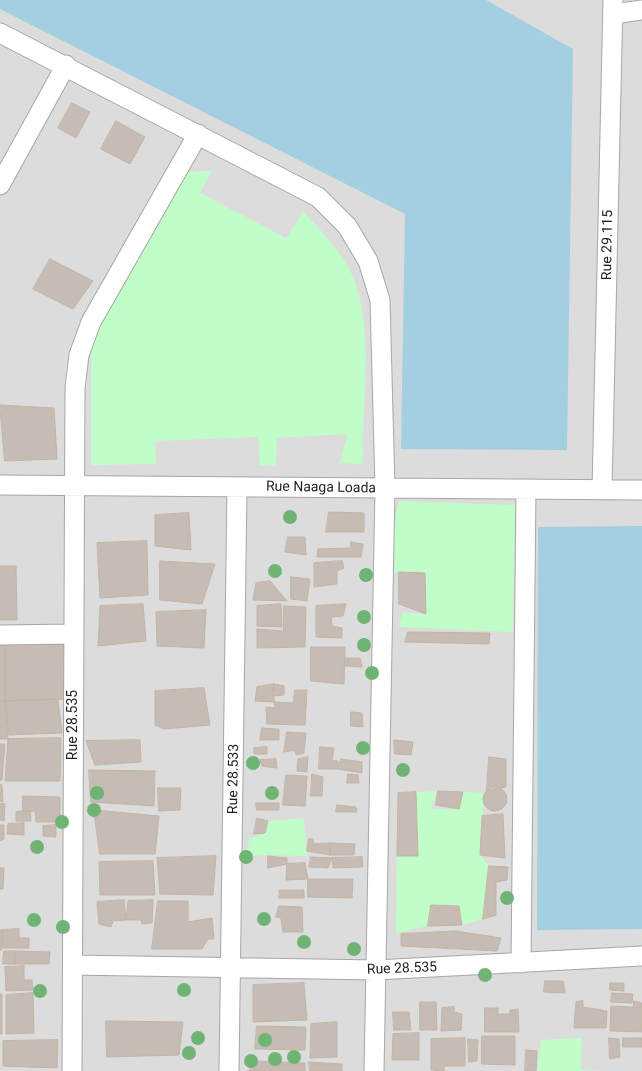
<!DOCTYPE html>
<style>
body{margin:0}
canvas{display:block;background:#f1ede5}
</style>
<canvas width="642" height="1071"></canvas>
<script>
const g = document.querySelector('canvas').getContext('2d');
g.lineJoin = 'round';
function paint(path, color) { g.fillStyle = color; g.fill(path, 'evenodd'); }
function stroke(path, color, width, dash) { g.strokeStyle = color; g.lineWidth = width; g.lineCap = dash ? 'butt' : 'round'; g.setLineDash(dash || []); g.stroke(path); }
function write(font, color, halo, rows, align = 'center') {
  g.font = font + ' Roboto,sans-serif'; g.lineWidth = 4; g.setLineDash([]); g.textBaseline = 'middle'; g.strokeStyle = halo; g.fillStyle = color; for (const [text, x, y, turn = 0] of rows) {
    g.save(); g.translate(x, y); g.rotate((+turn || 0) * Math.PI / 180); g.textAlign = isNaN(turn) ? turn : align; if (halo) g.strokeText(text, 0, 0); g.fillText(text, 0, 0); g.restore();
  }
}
const residential = new Path2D(`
 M0 0H642V1071H0Z`);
const park = new Path2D(`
 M212 171 200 193 286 238 303 212C323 232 345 255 355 282 375 340 361 404 363 464L340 463 347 434 277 438 276 466 260 465 258 437 155 441 156 464 91 465V322L185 172Z
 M399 501 515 505 513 632 399 627 402 613 426 614 425 573 384 572Z
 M438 791 431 809H459L463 792 484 793 480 855 489 866 483 919 462 925 459 906 431 905 428 926 396 933 397 856H418L416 792Z
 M304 818 307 856 263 855 246 857 249 839 265 833 268 821Z
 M582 1038 581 1070 603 1071H537L541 1040Z`);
const water = new Path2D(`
 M0 0H486L573 49 567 450 401 449 405 214 0 9Z
 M642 526V929L537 930 538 527Z`);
const building = new Path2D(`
 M72 103 90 112 76 138 58 128Z
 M116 121 145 137 130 164 101 149Z
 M50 259 93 281 73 309 33 289Z
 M0 405 54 408 57 459 5 461Z
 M329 512 364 513V532H326Z
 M189 513 191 550 155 546V515Z
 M288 537H305L306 555 285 552Z
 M147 541 148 595 100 598 97 543Z
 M351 542 363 544 361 557H317L318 549 350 548Z
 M160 561 215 564 202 604 160 600Z
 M342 561 344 568 337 571V584L314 587V563Z
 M0 566H16L17 620H0Z
 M399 572 425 573 426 614 399 604Z
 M291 577 310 579 307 601 291 599Z
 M270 581 287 601 253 600 256 583Z
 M143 604 146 641 98 646 100 606Z
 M281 604 282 627 257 626V606Z
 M346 604 343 616 331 617 332 626 342 628V638L316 637V606Z
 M284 606 306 607 305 647 257 648V629L283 631Z
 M206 610 204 648 157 646 156 612Z
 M408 632 490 633 489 644 405 642Z
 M65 644V699L5 701V645Z
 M0 645H5V701H0Z
 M311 647H345L344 684 311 681Z
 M345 658H360L362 667 344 666Z
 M274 684 284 686V695L273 696Z
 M274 684V702L255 701 257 687Z
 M204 688 210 725 164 729 155 725V691Z
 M295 690H307L305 725 267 724 266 707 275 708 274 702 293 703Z
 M58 700 62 733 9 735 5 701Z
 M0 701H5L8 739H0Z
 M351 712 362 713 363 727 351 726Z
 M262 728 279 729V740H260Z
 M287 732 306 733 304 753 296 755 295 750 284 752Z
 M61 738 60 781H5L8 739Z
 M140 740 141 762 95 765 86 741Z
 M394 740 413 742 411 755 395 754Z
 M0 744H5L2 780H0Z
 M267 747V754H254V748Z
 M320 747 334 748 332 760 338 761V769H319Z
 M308 757 307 772 297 771 298 759Z
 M489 757 506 759V787L487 790Z
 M276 759 277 768 262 766 260 760Z
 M341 759 362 762V773L338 769Z
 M89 770 155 771 154 806 91 802Z
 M312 774 323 777 322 796H311Z
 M348 774 358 775 359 783H347Z
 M286 775 307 776 305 806 283 805Z
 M0 784 2 785 3 802 0 801Z
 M483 799a12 12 0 1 1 24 0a12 12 0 1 1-24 0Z
 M158 788H181L180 810 159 811Z
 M438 791 463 792 459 809 436 805Z
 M416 792 418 856H397L398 793Z
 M23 796 60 797V822H36L35 811 23 812Z
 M0 803 5 804 4 821 0 820Z
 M256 803H279V810H257Z
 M337 805 356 807 357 812H336Z
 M94 810 159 816 155 854H100Z
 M30 811 31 821H16V812Z
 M503 814 505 858 480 855 482 816Z
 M257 818 268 821 265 833 254 834Z
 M24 823V835L7 834 8 824Z
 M0 825H4V839L0 841Z
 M56 825V837L43 836V826Z
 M309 839H313V844L330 843V855L307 851Z
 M330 843 355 844 354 855H330Z
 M216 856 213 895 160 894 157 858Z
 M268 856 287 858V864L268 868Z
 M311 857 332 858 328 868 309 867Z
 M362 857 363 867 333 868 332 858Z
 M153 861 155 895H100L99 862Z
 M305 863 308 879 286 880 287 864Z
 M489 866 508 867 507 880 496 882V915L483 919Z
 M0 868H4L3 889H0Z
 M308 879H353L352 898 308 897Z
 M280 890H304V898H279Z
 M124 900 126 920 113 921 111 927 99 924 97 902Z
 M153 900 152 923 142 924 141 920H126L128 901Z
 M158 901H188V922L212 918 214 939H208L202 949H152Z
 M431 905 459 906 462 925 428 926Z
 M279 906 302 907 303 932H283L281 918 276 917Z
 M19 929V938H29V948H3L2 930Z
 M0 930H2V950H0Z
 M456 931 501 938 497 951 401 946V934Z
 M4 951H15V964H3Z
 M15 951 50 952 49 964H15Z
 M24 966V980H32L33 990 6 991 5 967Z
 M545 981H563L565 993 544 992Z
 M304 983 307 1020 253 1022V985Z
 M610 983H624V991L610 990Z
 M33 993 34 1033 6 1034V995Z
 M612 993 633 994 632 1003 611 1002Z
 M0 994H2V1034H0Z
 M583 1001V1007L607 1011 606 1028H574L576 1002Z
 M634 1001 642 1003V1032L610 1031 611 1006 633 1007Z
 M420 1002H436L437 1030H420Z
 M454 1007V1012L462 1014 461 1030 441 1031 442 1008Z
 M485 1008H498V1014H510V1010L518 1009 519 1032H485Z
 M393 1012H409L411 1030H394Z
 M106 1021 183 1022 179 1055 107 1057Z
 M337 1022V1057L310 1058 311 1024Z
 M257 1026 306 1027 305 1050 255 1049Z
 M419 1033V1060H392L393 1034Z
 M482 1036H515V1065L482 1064Z
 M465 1038V1066H444V1071L431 1070V1039Z
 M609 1038 619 1039 620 1057 610 1059Z
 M623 1038H642V1047H623Z
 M468 1039 478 1040 477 1061 469 1062Z
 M58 1040 57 1068 3 1066V1041Z
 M526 1050 537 1051 536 1071H525Z
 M251 1061 305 1063V1071H250Z
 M309 1062 342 1064V1071H310Z`);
const minor = new Path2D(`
 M613 14 642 10
 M0 33 318 197 347 226 368 261 380 300 385 488 374 1071
 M0 185 66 65
 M0 485 642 490
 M602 490 613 0
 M0 635 74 634
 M521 963 526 489
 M73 965 376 970 642 956
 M72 1071 75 388 79 355 91 322 198 134
 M229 1071 237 487`);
const trees = [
 [290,517],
 [275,571],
 [366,575],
 [364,617],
 [364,645],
 [372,673],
 [363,748],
 [253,763],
 [403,770],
 [97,793],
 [272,793],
 [94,810],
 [62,822],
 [37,847],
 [246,857],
 [507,898],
 [264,919],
 [34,920],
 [63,927],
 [304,942],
 [354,949],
 [485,975],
 [184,990],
 [40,991],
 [198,1038],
 [265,1040],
 [189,1053],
 [294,1057],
 [275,1059],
 [251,1061]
];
const streetNames = [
 ["Rue 29.115",608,245,-89],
 ["Rue Naaga Loada",321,488,1],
 ["Rue 28.535",73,725,-90],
 ["Rue 28.533",234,779,-89],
 ["Rue 28.535",402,969,-2]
];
paint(residential, '#dddcdc');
paint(park, '#c0fdc8');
paint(water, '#a3cfe1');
paint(building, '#c6bcb4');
stroke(building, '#c3b5a6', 1);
stroke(minor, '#a6a6a6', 21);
stroke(minor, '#fff', 19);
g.fillStyle = '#6fb474';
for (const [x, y] of trees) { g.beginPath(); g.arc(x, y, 7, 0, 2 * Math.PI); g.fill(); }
write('14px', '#1f1f1f', '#fff', streetNames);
</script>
